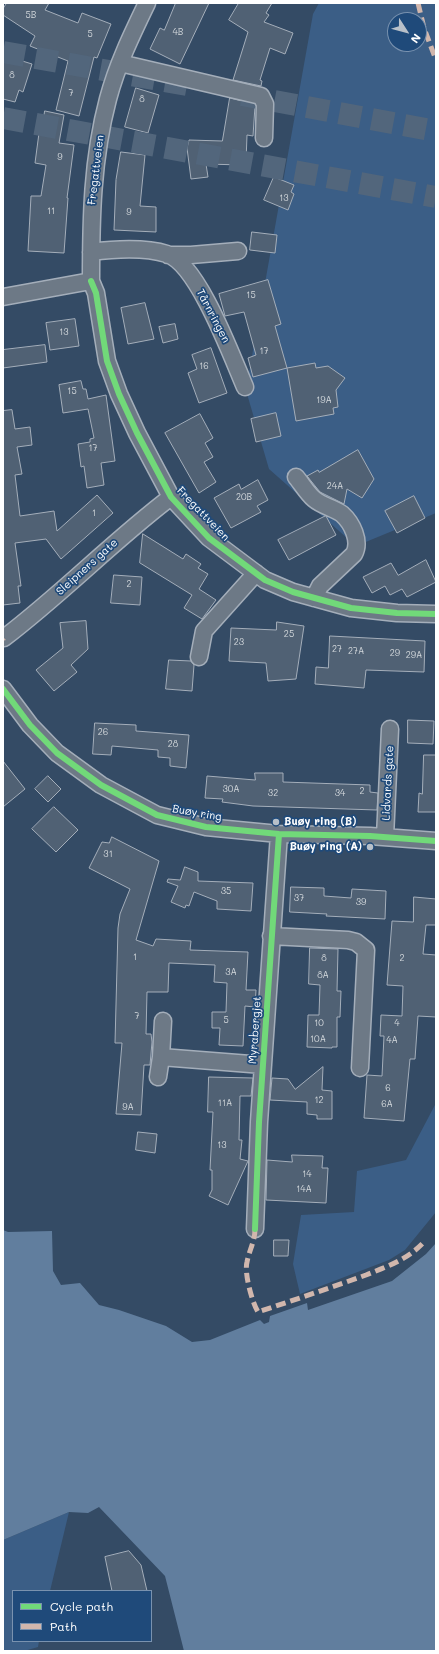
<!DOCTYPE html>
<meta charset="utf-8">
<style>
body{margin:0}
#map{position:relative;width:439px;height:1654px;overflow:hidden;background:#344b65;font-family:Mali,sans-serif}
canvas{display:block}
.frame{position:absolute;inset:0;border:4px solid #fff;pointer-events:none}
.legend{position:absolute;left:12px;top:1590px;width:140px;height:52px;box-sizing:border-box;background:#1f4a7a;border:1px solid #7992af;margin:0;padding:5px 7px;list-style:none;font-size:12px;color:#fff}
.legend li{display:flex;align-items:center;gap:8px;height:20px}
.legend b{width:20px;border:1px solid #7992af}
.north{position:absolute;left:387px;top:12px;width:40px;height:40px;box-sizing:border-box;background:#1f4a7a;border:1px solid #7992af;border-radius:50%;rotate:126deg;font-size:11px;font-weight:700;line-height:16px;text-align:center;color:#fff}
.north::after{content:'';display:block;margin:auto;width:14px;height:18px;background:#b8c0c9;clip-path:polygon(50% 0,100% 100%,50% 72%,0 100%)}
</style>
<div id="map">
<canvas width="439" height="1654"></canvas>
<div class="frame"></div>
<ul class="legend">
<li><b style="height:5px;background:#71d979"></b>Cycle path</li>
<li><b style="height:5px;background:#d1b7ad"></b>Path</li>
</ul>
<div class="north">N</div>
</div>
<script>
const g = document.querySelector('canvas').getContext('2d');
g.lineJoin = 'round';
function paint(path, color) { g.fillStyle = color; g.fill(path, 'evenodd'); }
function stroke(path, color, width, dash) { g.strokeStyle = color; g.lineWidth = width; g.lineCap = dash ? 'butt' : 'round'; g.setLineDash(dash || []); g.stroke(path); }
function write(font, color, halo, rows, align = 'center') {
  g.font = font + ' Mali,sans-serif'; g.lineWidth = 3.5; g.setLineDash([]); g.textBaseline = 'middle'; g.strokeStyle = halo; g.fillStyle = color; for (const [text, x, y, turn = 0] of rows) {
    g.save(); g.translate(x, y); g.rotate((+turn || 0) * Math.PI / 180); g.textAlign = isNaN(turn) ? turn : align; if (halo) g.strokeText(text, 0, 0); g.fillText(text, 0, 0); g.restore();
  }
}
const green = new Path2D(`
 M319 3H436V513L356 546 269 469 245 387 247 384 313 14ZM395 20H419V44H395Z
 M436 1103V1212L405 1250 389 1260 300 1294 293 1264 301 1215 354 1212 357 1171 406 1160Z
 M69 1512 50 1591H13V1641H39L38 1647 24 1651H3V1540Z`);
const water = new Path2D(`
 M3 1230 8 1232 52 1231 53 1271 61 1285 80 1283 99 1305 119 1310 166 1326 192 1342 210 1340 260 1320 264 1324 269 1322 270 1316 307 1303 308 1310 392 1281 426 1254 436 1243V1651H184L165 1576 99 1507 88 1513 69 1512 3 1540Z`);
const building = new Path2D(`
 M7 3H49L45 10 78 23 82 13 111 24 97 58 94 57 79 116 56 110 68 61 30 46 35 36 3 15V9Z
 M176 3H209L180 64 150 49 160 28 164 30Z
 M239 3H272L266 13 269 15 264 22 293 33 285 54 270 48 260 80 262 81 261 86 233 80 248 32 229 20Z
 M3 55 32 64 23 92 19 90 15 102 3 99Z
 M136 88 159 95 148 133 125 127Z
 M230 98 254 104 255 106 253 136 247 135 246 162H242V165L206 164 208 177 191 179 187 148 189 140 222 141Z
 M45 111 64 115 59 143 74 145 67 198H68L64 253 28 251 31 196H41L46 165 35 163 39 133H41Z
 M121 152 145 155 140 206 156 207V232L114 230 116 180Z
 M274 177 294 185 291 192 294 194 288 210 264 200Z
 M252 232 277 235 275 253 250 250Z
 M268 280 281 324 275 326 287 368 315 363 316 368 328 366 345 378 336 390 338 407 333 408 334 414 296 421 287 368 253 377 248 358 256 355 244 312 225 316 219 294Z
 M145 303 154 339 128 344 121 308Z
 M75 319 79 346 50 350 46 323Z
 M175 324 178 339 163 343 159 327Z
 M45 345 47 362 3 368V350Z
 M211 348 227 393 199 403 188 373 197 369 192 355Z
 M81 381 83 389H86L88 399 106 395 115 461 101 463 104 485 87 488 84 466 81 467 78 444 90 442V439L94 438 88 409 63 413 59 385Z
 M12 410 15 429 30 427 32 445 17 447 22 474 15 475 20 516 54 511 57 531 97 495 113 513 61 559 46 539 15 543 21 586H18L20 603 3 605V411Z
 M276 413 281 436 256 442 251 419Z
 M200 414 213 438 205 443 213 457 204 462 216 482 199 493 165 433Z
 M358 450 374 479 362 498 347 489 344 504 320 492 307 476 318 470 319 472Z
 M258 480 268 500 257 506 261 512 231 528 214 498 239 484 241 489Z
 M414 496 425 518 397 533 385 511Z
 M326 516 336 535 289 560 278 540Z
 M143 534 183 559 186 554 201 564 198 568 208 574 199 589 216 600 202 619 184 608 192 595 140 563Z
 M426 560 436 582 407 597 402 589 390 595 385 586 372 593 363 577 391 563 398 575Z
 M114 575 142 577 140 605 111 603Z
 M86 621 88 649 71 665 77 672 54 691 36 670 63 648 60 623Z
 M277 622 304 626 296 679 268 681 266 663 229 661 231 628 276 630Z
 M330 636 425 641 424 672 366 670 364 688 315 684 316 667 328 668Z
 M169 660 191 661 194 665 192 691 166 689Z
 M408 720 434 721 433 744 408 743Z
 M95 723 136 725V731L189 735 186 768 170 766V758L158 757V750L112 746 111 755 93 754Z
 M424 755H436V812H418L419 793 422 794Z
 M3 761 25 789 3 807Z
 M255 773H283V782L370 785V792L378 793 377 810 253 806 222 802 223 799 205 798 207 776 255 780Z
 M48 776 61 789 48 802 35 789Z
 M54 807 78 830 56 852 32 829Z
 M112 837 159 861 136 940 153 946 156 939 191 941 190 950 248 952 246 990H256L255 1007 245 1006 243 1046 219 1045 220 1028H212V1012H226L227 983 214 982 215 965 169 963 168 992H147L146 1034H151L152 1042 150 1065H144L141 1115 116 1114 122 1043H115L118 928 120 914 130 889 89 868 102 842 109 843Z
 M185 867 198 872V881L253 883 251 911 217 909V901L194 892 189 906 186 905 185 908 171 902 178 886 167 882 168 879 180 880Z
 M291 887 324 888V896L351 898 352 889 386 891 385 919 326 916 327 914 290 912Z
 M414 897 436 899V925H426L423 954 436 955V1017L418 1016 415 1059H410L404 1121 364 1118 367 1075 382 1076 384 1036H380L381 1015 402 1016 403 986 387 985 392 921 413 922Z
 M310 948 338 949 337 991H341L340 1017H337V1047H332V1048L307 1047 308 1015H319L320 985 309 984Z
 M323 1067 322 1090 332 1091V1119H317V1115L307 1114V1102L270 1100 272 1078 288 1079 295 1089Z
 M209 1077 253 1078 251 1096H240L239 1140H242L240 1159 248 1161 228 1205 209 1196 212 1190V1170H210L213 1112H208Z
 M138 1132 157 1134 155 1153 136 1150Z
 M292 1155 323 1156 322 1168H328L326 1203 266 1200 267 1160 292 1162Z
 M274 1240H289L288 1256H274Z
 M129 1551 141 1565 147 1591H112L105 1557Z`);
const trunkTunnel = new Path2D(`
 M3 52 187 85
 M242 95 436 131
 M3 118 436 197`);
const minor = new Path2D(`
 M120 63 261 96 265 104 264 138
 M91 252C115 249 144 247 167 254 198 264 232 357 245 387
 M168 255H191L238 251
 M91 281 96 293 107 361 119 394 137 433 171 497 209 538 265 580 293 592 351 608 397 613 436 614
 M3 297 91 281C91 219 92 159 108 99 117 65 132 34 147 3
 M296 477C302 484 307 493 314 499 322 506 334 508 342 514 352 523 361 541 354 554L320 586 314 598
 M4 638C62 594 113 541 171 497
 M199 657 204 631 256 573
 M3 689 30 725 57 753 101 785 157 815 206 827 279 834 370 836 436 841
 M385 837 390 729
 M271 936 348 940 356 942 366 950 360 1068
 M161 1057 163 1021
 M158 1077 161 1057 263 1065
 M255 1229 259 1122 279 834`);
const quiet = new Path2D(`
 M418 3 424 28 436 60
 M3 639 4 638
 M255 1229C255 1241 249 1251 247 1262 244 1273 252 1302 258 1312 294 1300 330 1288 366 1275 388 1266 407 1260 424 1242`);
const cycleway = new Path2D(`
 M91 281 96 293 107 361 119 394 137 433 171 497 209 538 265 580 293 592 351 608 397 613 436 614
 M3 689 30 725 57 753 101 785 157 815 206 827 279 834 370 836 436 841
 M255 1229 259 1122 279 834`);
const markers = [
 [276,822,4,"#b8c0c9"],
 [370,847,4,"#b8c0c9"]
];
const numberNames = [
 ["5B",31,15],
 ["4B",178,32],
 ["5",90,34],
 ["8",12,75],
 ["7",71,93],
 ["8",142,99],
 ["9",60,157],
 ["13",284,198],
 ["11",51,211],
 ["9",129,212],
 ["15",251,295],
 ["13",64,332],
 ["17",264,351],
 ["16",204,366],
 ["15",72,391],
 ["19A",324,400],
 ["17",93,448],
 ["24A",335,486],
 ["20B",244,497],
 ["1",94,513],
 ["2",129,584],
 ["25",289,634],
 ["23",239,642],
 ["27",337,649],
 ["27A",356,651],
 ["29",395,653],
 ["29A",414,655],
 ["26",103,732],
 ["28",173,744],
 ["30A",231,789],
 ["2",362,791],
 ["32",273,793],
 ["34",340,793],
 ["31",108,854],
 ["35",226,891],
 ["37",299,898],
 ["39",361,902],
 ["1",135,957],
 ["8",324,958],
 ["2",402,958],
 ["3A",231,972],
 ["8A",323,975],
 ["7",137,1016],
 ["5",226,1020],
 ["10",319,1023],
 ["4",397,1023],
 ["10A",318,1039],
 ["4A",392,1040],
 ["6",388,1088],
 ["12",319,1100],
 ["11A",225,1103],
 ["6A",387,1104],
 ["9A",128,1107],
 ["13",222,1145],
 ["14",307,1174],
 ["14A",304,1189]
];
const streetNames = [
 ["Fregattveien",96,170,-83],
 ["Tårnringen",213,316,62],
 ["Fregattveien",203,514,46],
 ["Sleipners gate",87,567,-42],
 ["Lidvards gate",388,783,-87],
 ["Buøy ring",197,813,10],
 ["Myrabergjet",255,1030,-86]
];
const poiNames = [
 ["Buøy ring (B)",284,822],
 ["Buøy ring (A)",362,847,"right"]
];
paint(green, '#3b5e86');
paint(water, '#617e9e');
paint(building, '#506174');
stroke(building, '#a4aeba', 1);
stroke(trunkTunnel, '#52667c', 22, [22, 11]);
stroke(minor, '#a4aeba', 19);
stroke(minor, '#6d7986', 16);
stroke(quiet, '#d1b7ad', 5, [10, 5]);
stroke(cycleway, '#71d979', 6);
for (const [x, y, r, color] of markers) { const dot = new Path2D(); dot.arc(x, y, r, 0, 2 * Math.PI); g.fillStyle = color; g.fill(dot); stroke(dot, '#1f4a7a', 1.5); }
write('9px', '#d3d8dc', null, numberNames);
write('11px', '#fff', '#1f4a7a', streetNames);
write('bold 11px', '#fff', '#1f4a7a', poiNames, 'left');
</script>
